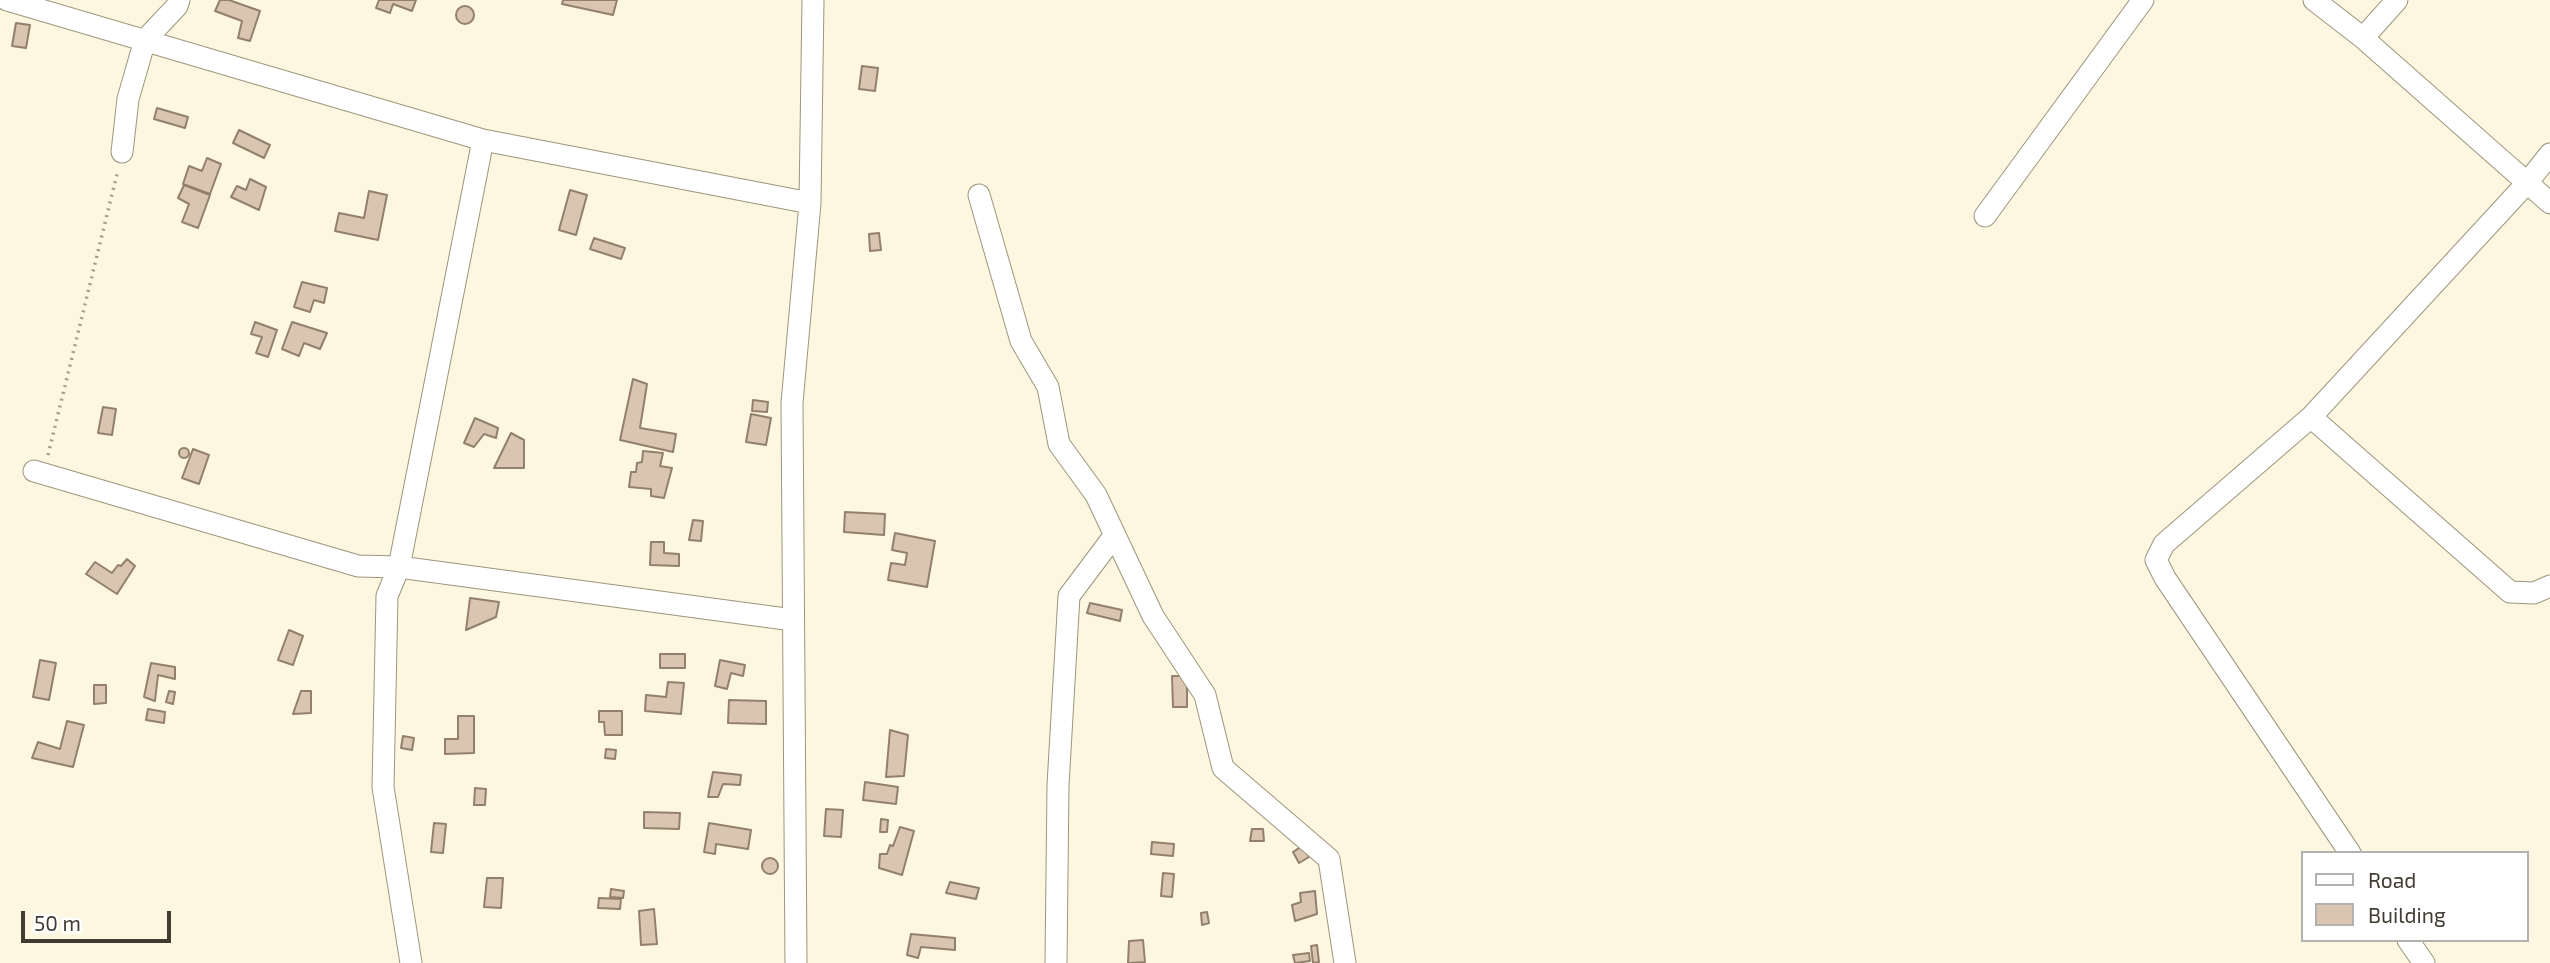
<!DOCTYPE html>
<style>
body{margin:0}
#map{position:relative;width:2550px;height:963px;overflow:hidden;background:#fdf6e0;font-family:"Exo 2",sans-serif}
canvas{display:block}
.legend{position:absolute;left:2301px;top:851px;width:228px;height:91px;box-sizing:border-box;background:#fff;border:2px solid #b3b1ad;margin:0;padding:9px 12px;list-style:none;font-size:21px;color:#403c31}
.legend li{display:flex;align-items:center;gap:14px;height:35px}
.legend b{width:35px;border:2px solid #b3b1ad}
.scale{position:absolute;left:21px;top:911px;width:150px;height:32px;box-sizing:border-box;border:4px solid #403c31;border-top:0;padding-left:9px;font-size:21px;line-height:24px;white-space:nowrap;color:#403c31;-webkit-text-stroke:5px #fff;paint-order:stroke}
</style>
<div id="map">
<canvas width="2550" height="963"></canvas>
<ul class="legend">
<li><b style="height:9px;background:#fff"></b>Road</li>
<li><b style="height:19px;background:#dac6b0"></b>Building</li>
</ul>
<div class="scale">50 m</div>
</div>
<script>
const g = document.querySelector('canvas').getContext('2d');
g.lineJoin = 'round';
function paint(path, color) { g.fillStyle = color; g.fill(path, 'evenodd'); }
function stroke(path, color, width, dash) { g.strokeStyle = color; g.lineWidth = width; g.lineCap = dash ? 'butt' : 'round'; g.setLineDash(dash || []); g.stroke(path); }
const building = new Path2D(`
 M220 0H229L260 11 250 41 238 38 242 21 215 11Z
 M379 0H416L412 11 393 4 390 13 376 8Z
 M563 0H617L613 15 562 4Z
 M456 15a9 9 0 1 1 18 0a9 9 0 1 1-18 0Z
 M16 23 30 25 26 48 12 46Z
 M862 66 878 68 875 91 859 89Z
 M157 108 188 117 185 128 154 119Z
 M239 130 270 145 264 158 233 143Z
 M207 158 221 164 210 194 183 184 189 166 202 171Z
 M250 179 266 187 259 210 231 197 237 186 246 190Z
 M184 185 210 195 198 228 182 222 189 204 178 198Z
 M570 190 587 195 576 235 559 230Z
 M369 191 387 195 378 240 335 231 339 213 364 218Z
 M879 233 881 250 870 251 869 234Z
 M594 238 625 248 621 259 590 249Z
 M302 282 327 288 324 303 314 300 310 312 294 307Z
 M255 322 277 330 268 357 256 353 262 337 251 334Z
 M292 322 327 333 320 349 304 343 299 356 282 349Z
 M633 379 647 384 640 428 676 434 673 452 620 440Z
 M753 400 768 402 767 412 752 411Z
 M103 407 116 409 112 435 98 433Z
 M751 414 771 418 766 445 746 442Z
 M475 418 498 428 496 438 484 434 474 447 464 443Z
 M511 433 524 440V468H494Z
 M179 453a5 5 0 1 1 10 0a5 5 0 1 1-10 0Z
 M193 449 209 455 199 484 182 478Z
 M643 451 663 453 660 466 672 468 664 498 651 496V489L629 487 631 472H636L637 463 642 462Z
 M845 512 885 514 884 535 844 532Z
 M693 520 703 521 701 541 689 540Z
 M895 533 935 541 927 587 888 580 891 563 905 565 907 553 892 550Z
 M651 542H664V553L679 554V566L650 565Z
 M127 559 135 566 117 594 86 574 95 562 112 573 118 565 121 566Z
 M470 598 499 602 496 617 466 630Z
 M1090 603 1122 610 1120 621 1087 613Z
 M289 630 303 636 293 665 278 660Z
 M660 654H685V668H660Z
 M40 660 56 663 49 700 33 697Z
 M720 660 745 665 743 676 731 673 727 689 715 686Z
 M151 663 175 667V679L158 675 155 701 144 697Z
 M1172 676H1187V707H1173Z
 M668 682 684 683 681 714 645 711 646 695 666 697Z
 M94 685H106V703L94 704Z
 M169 691 175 692 173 704 166 702Z
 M301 691H311V713L293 714Z
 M729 700 766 701V724L728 723Z
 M148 709 165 712 164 723 146 720Z
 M599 711H622V735H605L604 722H599Z
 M458 716H474V753L445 754V739H458Z
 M67 721 84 725 73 767 32 758 38 742 60 749Z
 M890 730 908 735 904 776 886 777Z
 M403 736 414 738 412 750 401 748Z
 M606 749 616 750 615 759 605 758Z
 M713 772 741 775 740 785 723 784 718 797H708Z
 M865 782 898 787 896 804 863 800Z
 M475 788 486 789 485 805H474Z
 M826 809 843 810 841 837 824 836Z
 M644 812 680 813 679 829 644 828Z
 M881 819 888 820 887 832H880Z
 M434 823 446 824 443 853 431 852Z
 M709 823 751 830 748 849 716 844 715 854 704 852Z
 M900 827 914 831 902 875 879 868 880 854H887L890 845 893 846Z
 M1252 829H1263L1264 841H1250Z
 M1152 842 1174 844 1173 856 1151 854Z
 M1302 846 1309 857 1299 863 1293 852Z
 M762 866a8 8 0 1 1 16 0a8 8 0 1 1-16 0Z
 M1163 873 1174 874 1172 897 1161 896Z
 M487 878H503L501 908 484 907Z
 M950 882 979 888 976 899 946 893Z
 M611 889 624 891 623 898 610 897Z
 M1315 891 1317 914 1295 921 1292 905 1301 902 1300 893Z
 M599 898 621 899 620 909 598 908Z
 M654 909 657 944 641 945 639 911Z
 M1207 912 1209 923 1202 925 1201 913Z
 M911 934 955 938V950L921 947 918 958 907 955Z
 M1143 940 1145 962 1128 963 1129 941Z
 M1317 945 1319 962 1313 963 1311 946Z
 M1309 953 1310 961 1295 963 1293 955Z`);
const path = new Path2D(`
 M48 455 118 170`);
const minor = new Path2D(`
 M7 0 483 140 810 203
 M2314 0 2363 38 2550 203
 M2363 38 2397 0
 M122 152 128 99 145 40 177 6 179 0
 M979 195 1021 341 1048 387 1059 444 1096 495 1153 616 1205 695 1223 768 1329 859 1345 963
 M1985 216 2143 0
 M2311 417 2510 592 2534 593 2550 586
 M34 471 358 566 399 567 793 620
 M2350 853 2165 578 2156 560 2164 544 2311 417 2527 183 2550 154
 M2408 940 2424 963
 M411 963 383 787 387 596 399 567 483 140
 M796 963 792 403 810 203 813 0
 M1056 963 1058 785 1069 596 1114 536`);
paint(building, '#dac6b0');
stroke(building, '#93806c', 2);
stroke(minor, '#9e957c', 23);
stroke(path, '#a39d8d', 3.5, [2, 5]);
stroke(minor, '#fff', 21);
</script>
